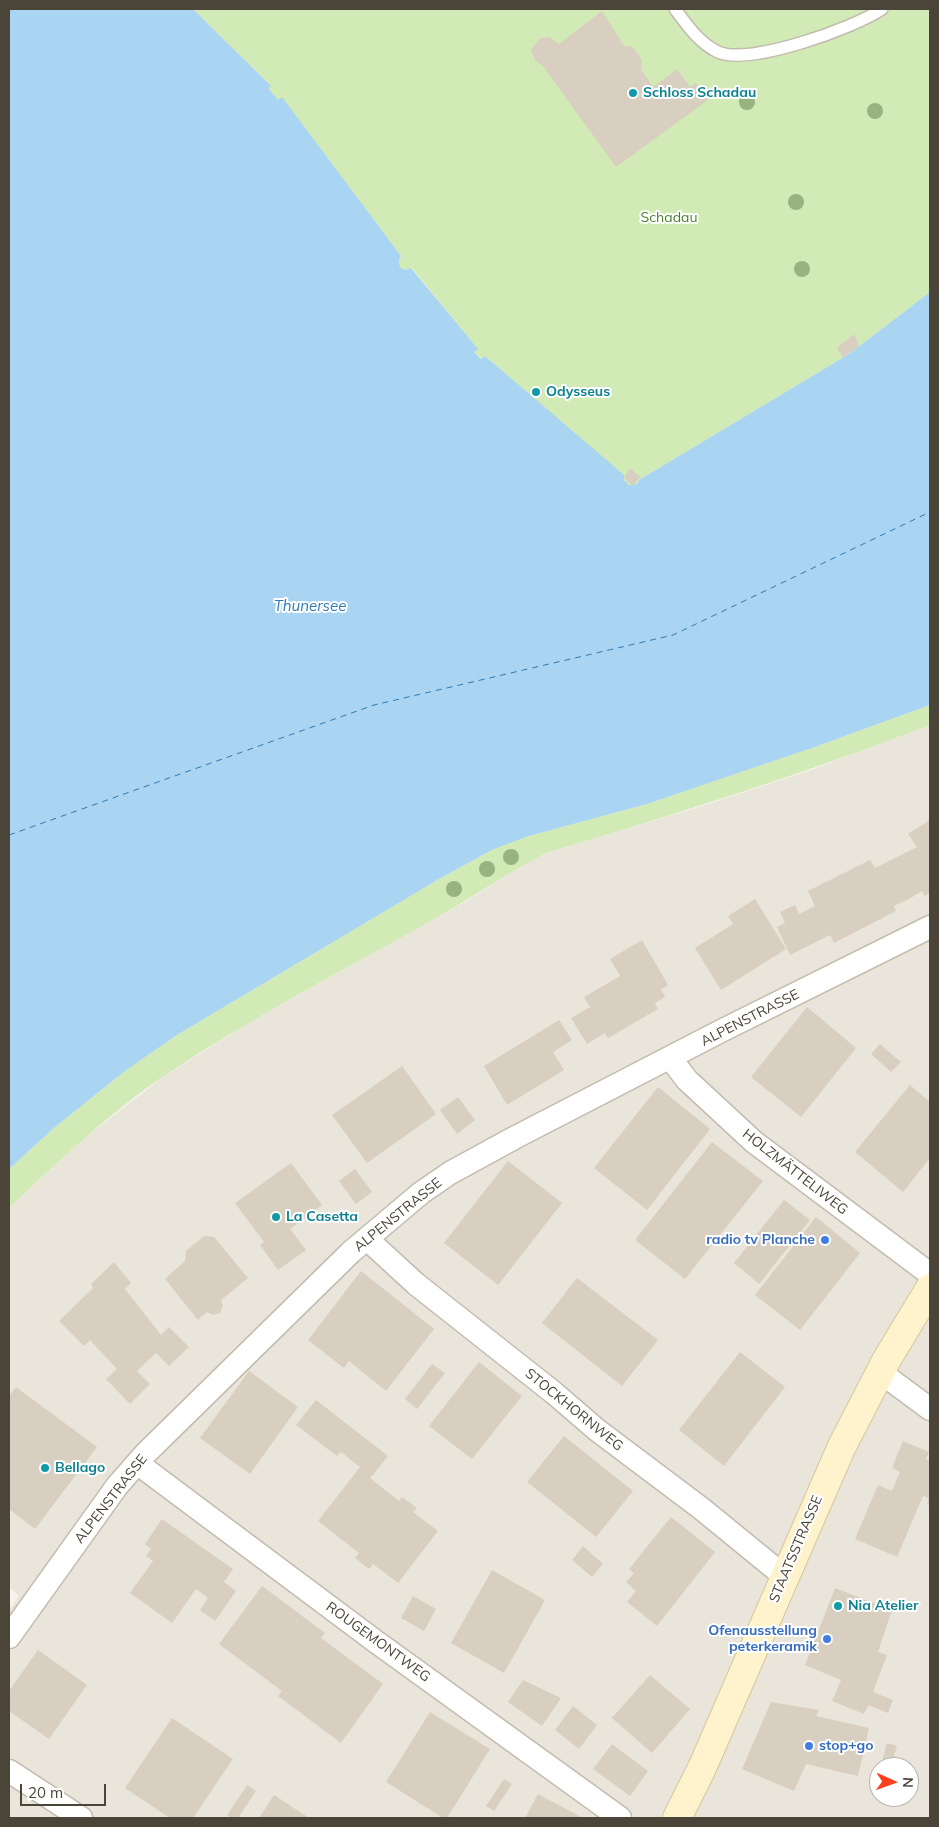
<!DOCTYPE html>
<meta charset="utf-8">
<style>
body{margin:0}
#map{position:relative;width:939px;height:1827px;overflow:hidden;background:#f6f3ec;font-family:Mulish,sans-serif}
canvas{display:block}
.frame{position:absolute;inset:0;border:10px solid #4b4439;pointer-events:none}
.north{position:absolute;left:869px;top:1757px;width:50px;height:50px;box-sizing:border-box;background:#fff;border:1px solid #b7b4b0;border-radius:50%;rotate:92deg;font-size:14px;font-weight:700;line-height:20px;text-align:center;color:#4b4439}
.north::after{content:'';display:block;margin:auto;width:18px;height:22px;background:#fc3f1d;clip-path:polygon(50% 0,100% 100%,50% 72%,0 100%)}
.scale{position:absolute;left:20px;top:1784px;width:86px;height:22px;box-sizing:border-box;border:2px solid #4b4439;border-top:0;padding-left:6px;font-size:15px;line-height:18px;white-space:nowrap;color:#4b4439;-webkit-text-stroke:4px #fff;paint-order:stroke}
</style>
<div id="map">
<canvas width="939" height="1827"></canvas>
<div class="frame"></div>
<div class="north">N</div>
<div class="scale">20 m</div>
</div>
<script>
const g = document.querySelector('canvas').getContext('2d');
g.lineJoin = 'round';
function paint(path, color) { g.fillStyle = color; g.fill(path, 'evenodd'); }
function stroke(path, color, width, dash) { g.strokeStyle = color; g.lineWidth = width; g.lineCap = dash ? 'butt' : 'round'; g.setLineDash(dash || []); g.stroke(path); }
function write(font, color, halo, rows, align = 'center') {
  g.font = font + ' Mulish,sans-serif'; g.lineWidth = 4; g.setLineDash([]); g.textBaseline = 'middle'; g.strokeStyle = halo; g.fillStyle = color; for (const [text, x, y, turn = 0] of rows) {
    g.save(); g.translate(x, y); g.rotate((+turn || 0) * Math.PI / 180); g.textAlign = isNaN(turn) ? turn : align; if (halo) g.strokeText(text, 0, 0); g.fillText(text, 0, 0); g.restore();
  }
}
const residential = new Path2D(`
 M930 725V1818H9V1610L19 1596 9 1587V1208L81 1141 163 1077 250 1022 468 900 530 861 546 853 699 807 814 769ZM879 1767H909V1797H879Z`);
const green = new Path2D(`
 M193 9H930V292L849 354 639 480 637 484 629 485 625 483 624 478 485 356 482 359 474 352 477 348 412 268 405 270 400 267 399 260 401 256 282 98 278 100 268 88 270 85Z
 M930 705V725C804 774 676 814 546 853 506 874 468 900 429 922 340 972 249 1019 164 1076 109 1113 57 1163 9 1208V1169L54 1128 125 1071 177 1035 439 879 494 849 529 836 647 804 812 748Z`);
const water = new Path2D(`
 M9 9H193L271 86 268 88 278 100 282 97 401 256 399 260 400 267 405 270 411 268 478 349 474 352 481 359 485 356 624 475V480L629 485 637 484 639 480 849 354 930 292V705L812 748 647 804 529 836 494 849 439 879 177 1035 125 1071 54 1128 9 1169Z`);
const ferry = new Path2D(`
 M9 835 374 705 673 635 930 512`);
const building = new Path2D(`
 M602 11 624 46 633 47 642 60 641 69 653 87 677 69 690 87 696 83 708 100 616 167 543 66 536 62 531 50 540 38 549 37 559 44Z
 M854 334 859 346 843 358 837 348Z
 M630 468 640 477 633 486 624 478Z
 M930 820V893L924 896 922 891 909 899 894 906 896 911 834 943 830 935 790 955 777 927 785 923 780 912 795 905 799 914 815 906 808 891 870 860 875 868 917 847 908 834Z
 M755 899 786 949 721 990 695 948 733 924 728 916Z
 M642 940 668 985 661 989 665 997 655 1003 658 1009 608 1038 605 1033 587 1044 571 1018 590 1007 584 997 620 976 610 959Z
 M807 1007 856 1048 801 1117 751 1077Z
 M559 1020 572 1040 553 1052 564 1070 507 1105 484 1066Z
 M880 1044 901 1062 891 1072 871 1054Z
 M402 1066 436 1114 367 1163 332 1115Z
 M910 1085 930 1102V1158L903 1192 855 1152Z
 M658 1087 710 1129 647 1210 594 1168Z
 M458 1097 475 1120 457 1134 440 1110Z
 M712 1142 763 1181 685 1279 635 1240Z
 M508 1161 562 1203 498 1285 444 1243Z
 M291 1163 322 1205 290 1229 306 1250 278 1270 260 1245 264 1242 235 1203Z
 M355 1169 372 1192 356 1204 339 1181Z
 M784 1200 810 1220 759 1284 734 1263Z
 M816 1217 860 1253 800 1330 755 1295Z
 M204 1236 214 1237 248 1278 221 1300 223 1306 220 1313 213 1315 207 1312 198 1320 165 1279 185 1261 186 1251Z
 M114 1262 131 1283 125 1289 161 1335 169 1327 189 1347 169 1366 156 1353 137 1371 150 1384 130 1404 106 1379 117 1369 90 1340 84 1346 59 1321 93 1288 91 1284Z
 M361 1271 434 1329 386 1391 349 1361 344 1368 308 1340Z
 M577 1278 658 1340 622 1386 542 1323Z
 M740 1352 785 1387 724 1466 679 1430Z
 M479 1362 522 1396 472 1459 429 1426Z
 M432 1364 445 1373 417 1409 405 1399Z
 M249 1371 298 1407 250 1474 200 1438Z
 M16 1387 97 1447 35 1529 9 1509V1396Z
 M316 1400 388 1456 370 1478 399 1501 402 1497 417 1508 413 1512 438 1531 398 1583 373 1564 369 1569 355 1558 359 1553 318 1521 360 1467 341 1452 337 1456 296 1425Z
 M564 1436 633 1491 596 1537 527 1482Z
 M903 1441 929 1452 926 1459 930 1461V1506L927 1504 929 1498 923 1496 897 1557 855 1539 878 1485 892 1491 900 1472 892 1468Z
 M671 1517 715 1552 657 1626 627 1602 636 1591 626 1582 634 1573 629 1569Z
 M162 1519 233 1569 224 1582 236 1591 215 1621 200 1610 208 1598 196 1589 172 1623 130 1593 153 1561 146 1556 151 1549 145 1544Z
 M583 1546 603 1564 592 1577 572 1560Z
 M492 1570 545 1600 504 1673 451 1643Z
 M262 1586 325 1633 321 1638 383 1684 341 1743 278 1696 282 1691 219 1644Z
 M835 1588 892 1610 878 1652 887 1655 873 1692 893 1700 888 1713 868 1705 864 1714 832 1701 841 1680 805 1665Z
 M413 1596 436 1609 424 1631 401 1618Z
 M38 1650 87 1685 49 1739 9 1711V1691Z
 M650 1675 690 1709 652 1753 612 1718Z
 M523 1680 561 1698 542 1726 508 1702Z
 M771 1702 819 1710 816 1716 869 1728 858 1776 806 1764 794 1791 742 1769Z
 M573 1706 597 1725 579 1749 555 1730Z
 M430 1712 490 1749 447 1818H443L386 1782Z
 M172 1718 233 1759 193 1818H170L125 1788Z
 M887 1743 897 1746 894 1756 905 1759 903 1767H883L881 1765Z
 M612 1744 648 1771 630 1796 593 1769Z
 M504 1779 512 1784 494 1811 486 1806Z
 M247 1785 256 1791 238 1818H232L227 1815Z
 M538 1794 583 1818H525Z
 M274 1795 309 1818H259Z`);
const lane = new Path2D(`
 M675 9C687 25 699 43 718 52 749 66 854 28 882 9`);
const street = new Path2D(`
 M671 1059 687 1080 754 1142 930 1274
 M367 1239 416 1284 554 1393 597 1430 702 1509 784 1576
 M880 1372 930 1409
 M137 1463 375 1641 620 1818
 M9 1637 117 1486 146 1453 351 1252 421 1193 450 1173 514 1138 721 1031 930 927
 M9 1771 81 1818`);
const secondary = new Path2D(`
 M677 1818 702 1768 842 1446 887 1359 930 1288`);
const trees = [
 [747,102],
 [875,111],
 [796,202],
 [802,269],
 [511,857],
 [487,869],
 [454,889]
];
const markers = [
 [633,93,5,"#0f9aa8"],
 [536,392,5,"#0f9aa8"],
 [276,1217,5,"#0f9aa8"],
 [825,1240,5,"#3f7fe0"],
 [45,1468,5,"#0f9aa8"],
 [838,1606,5,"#0f9aa8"],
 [827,1639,5,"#3f7fe0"],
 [809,1746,5,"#3f7fe0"]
];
const cultureNames = [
 ["Schloss Schadau",643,93],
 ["Odysseus",546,392],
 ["La Casetta",286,1217],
 ["Bellago",55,1468],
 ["Nia Atelier",848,1606]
];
const parkNames = [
 ["Schadau",669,218]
];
const streetNames = [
 ["ALPENSTRASSE",750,1018,-27],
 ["HOLZMÄTTELIWEG",795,1172,38],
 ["ALPENSTRASSE",398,1215,-39],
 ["STOCKHORNWEG",574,1410,39],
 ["ALPENSTRASSE",111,1499,-52],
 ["STAATSSTRASSE",796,1549,-67],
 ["ROUGEMONTWEG",378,1642,36]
];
const shopNames = [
 ["radio tv Planche",815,1240],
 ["Ofenausstellung",817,1631],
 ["peterkeramik",817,1647],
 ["stop+go",819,1746,"left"]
];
const waterNames = [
 ["Thunersee",310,606]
];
paint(residential, '#eae5da');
paint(green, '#d2eab5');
paint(water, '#a9d4f2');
stroke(ferry, '#2e7ab2', 1, [6, 5]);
paint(building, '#d8cfc1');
stroke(lane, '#c2bbae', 14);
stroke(street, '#c2bbae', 25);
stroke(secondary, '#d6c79b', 30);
stroke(lane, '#fff', 11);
stroke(street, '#fff', 22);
stroke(secondary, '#fff3cd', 28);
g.fillStyle = '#97b381';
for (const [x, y] of trees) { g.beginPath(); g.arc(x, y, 8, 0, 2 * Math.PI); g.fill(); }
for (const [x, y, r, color] of markers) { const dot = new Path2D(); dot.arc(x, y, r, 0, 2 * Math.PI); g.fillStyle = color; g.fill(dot); stroke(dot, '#fff', 2); }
write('bold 14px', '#0d838f', '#fff', cultureNames, 'left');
write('14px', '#4a7f2a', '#fff', parkNames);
write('14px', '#4b4439', '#fff', streetNames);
write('bold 14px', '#366cbe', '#fff', shopNames, 'right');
write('italic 15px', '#2e7ab2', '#fff', waterNames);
</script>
